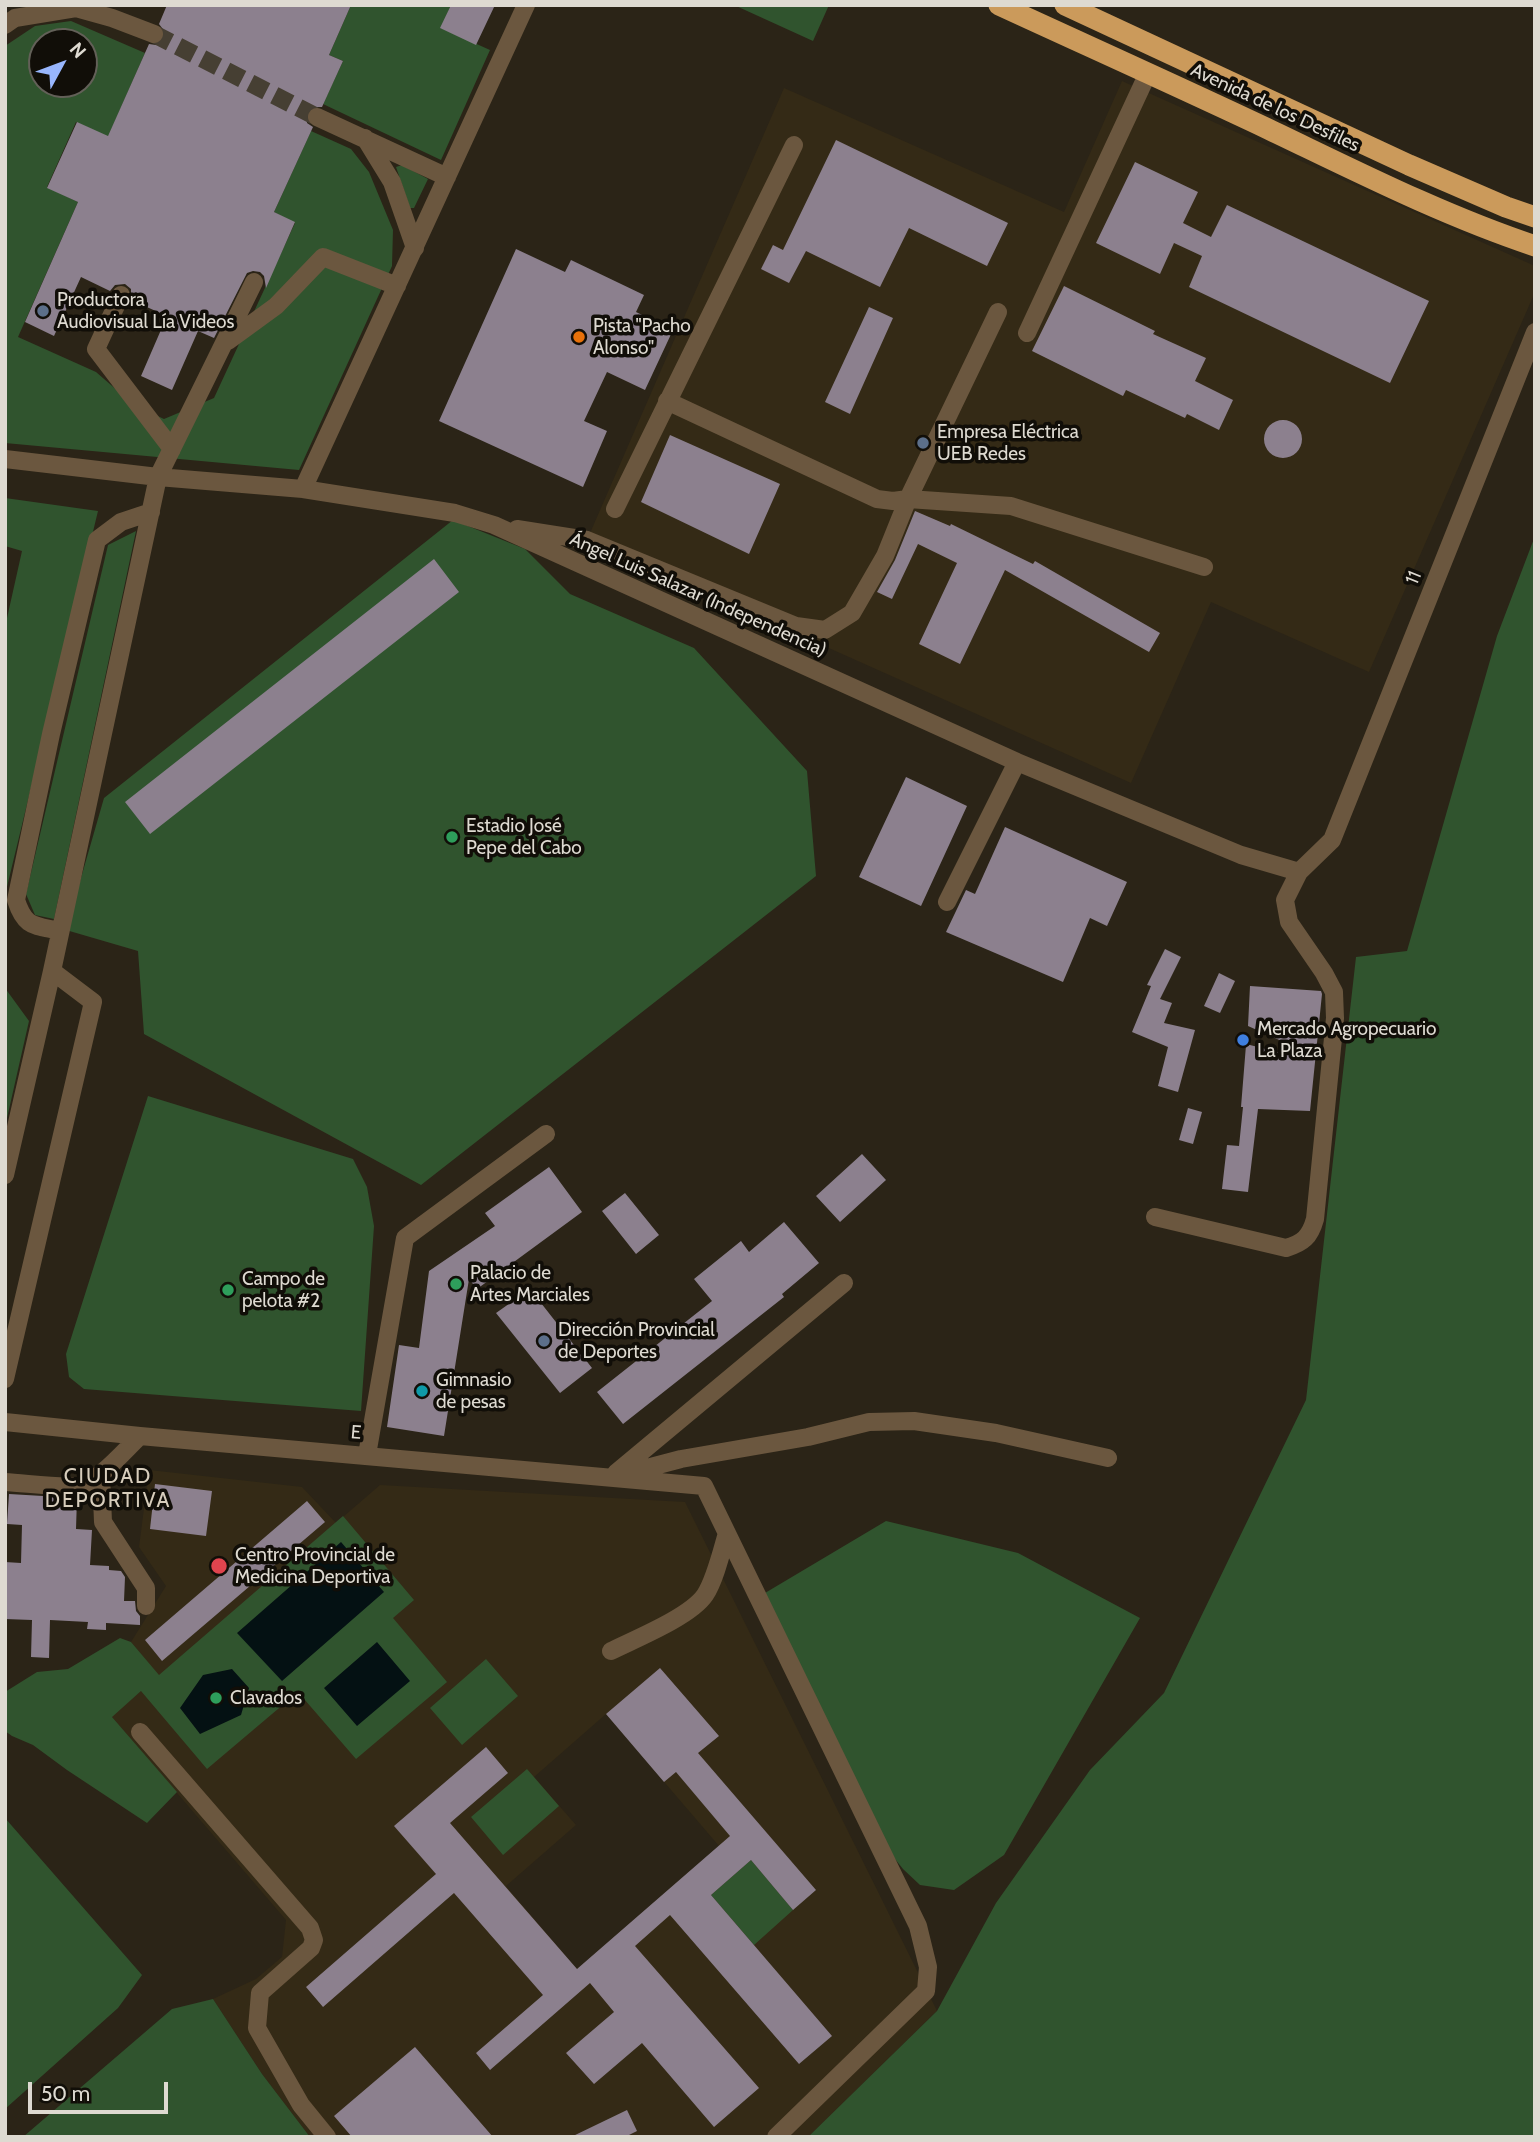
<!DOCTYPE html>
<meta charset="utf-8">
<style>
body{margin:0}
#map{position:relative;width:1540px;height:2142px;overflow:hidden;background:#2b2417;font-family:Cabin,sans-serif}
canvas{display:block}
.frame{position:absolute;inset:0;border:7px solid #dedad1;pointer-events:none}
.north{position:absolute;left:28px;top:28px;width:70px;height:70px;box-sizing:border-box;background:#110e08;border:2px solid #636058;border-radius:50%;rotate:49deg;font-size:19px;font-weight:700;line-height:28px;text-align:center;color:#dedad1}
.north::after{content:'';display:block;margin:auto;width:24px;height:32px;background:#98b6fd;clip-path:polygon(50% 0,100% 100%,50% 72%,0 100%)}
.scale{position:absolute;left:28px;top:2082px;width:140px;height:32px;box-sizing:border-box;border:4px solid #dedad1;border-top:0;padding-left:9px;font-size:21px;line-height:24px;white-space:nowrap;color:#dedad1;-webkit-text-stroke:5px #110e08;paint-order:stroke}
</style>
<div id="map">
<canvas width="1540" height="2142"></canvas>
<div class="frame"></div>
<div class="north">N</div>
<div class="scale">50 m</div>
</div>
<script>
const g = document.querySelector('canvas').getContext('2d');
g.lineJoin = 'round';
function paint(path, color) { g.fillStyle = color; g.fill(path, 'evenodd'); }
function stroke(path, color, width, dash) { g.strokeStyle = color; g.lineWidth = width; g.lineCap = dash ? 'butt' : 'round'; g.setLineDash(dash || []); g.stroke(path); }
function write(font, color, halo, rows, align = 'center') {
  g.font = font + ' Cabin,sans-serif'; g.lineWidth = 7; g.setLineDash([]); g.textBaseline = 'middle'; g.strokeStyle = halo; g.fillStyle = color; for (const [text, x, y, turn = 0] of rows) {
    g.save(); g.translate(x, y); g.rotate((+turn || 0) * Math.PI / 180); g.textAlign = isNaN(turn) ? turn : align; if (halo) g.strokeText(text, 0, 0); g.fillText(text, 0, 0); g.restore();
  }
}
const built = new Path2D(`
 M1122 81 1535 266V292L1369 672 1211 602 1131 783 587 540 784 88 1064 212Z
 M149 1470 302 1487 336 1523 380 1485 685 1502 937 2011 808 2137H310L262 2074 213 1999 256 1979 282 1957 286 1920 111 1716 159 1676 131 1642 166 1586 139 1547ZM606 1714 719 1846 577 1969 506 1886 576 1825 534 1777Z`);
const green = new Path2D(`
 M351 5H451L441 28 490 50 441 160 323 104 343 61 329 55Z
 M734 5H829L813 41Z
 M71 21 145 53 108 137 76 122 47 187 78 202 18 337 96 372 134 405 164 419 214 398 295 223 274 212 311 131 351 149 369 172 393 230 392 266 299 470 5 443V46L35 26ZM42 42H84V84H42Z
 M402 165 428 179 414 208H410L396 167Z
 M5 498 98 511 5 895V627L22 551 5 546Z
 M453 520 525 549 570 594 694 648 807 771 816 876 421 1185 144 1034 138 951 66 930 104 798Z
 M136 531 54 919 35 915 26 894 108 545Z
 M1535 536V2130L1532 2137H808L937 2011 996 1903 1090 1770 1164 1693 1306 1400 1356 957 1407 951 1497 636Z
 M5 988 29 1021 5 1127Z
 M148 1096 353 1159 367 1187 374 1226 361 1411 84 1389 69 1377 66 1354Z
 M343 1516 414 1600 393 1618 447 1682 356 1759 298 1692 207 1769 141 1691 112 1717 177 1792 147 1823 67 1770 33 1745 12 1736 5 1731V1692L37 1672 68 1669 120 1638 131 1642 159 1675Z
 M886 1521 1018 1553 1140 1618 1004 1855 954 1890 920 1885 903 1869 887 1849 765 1593Z
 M486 1659 518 1696 462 1745 430 1708Z
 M527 1769 559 1806 503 1855 471 1817Z
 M5 1818 142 1975 118 2008 5 2109Z
 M751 1860 793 1910 754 1945 711 1895Z
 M213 1999 262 2074 310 2137H23L172 2009Z`);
const water = new Path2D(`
 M341 1542 384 1592 282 1681 237 1633Z
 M377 1642 410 1681 357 1726 324 1688Z
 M232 1669 249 1688 241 1715 200 1734 180 1708 203 1675Z`);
const building = new Path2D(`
 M167 5H351L329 55 343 61 322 107H311L306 113 307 123 313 127 274 212 295 222 266 288 264 276 260 272 253 271 247 273 214 338 198 331 172 390 141 376 167 316 131 300V289L125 284 115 285 110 291 81 277 54 336 25 322 78 202 47 188 77 122 108 136 149 44 156 45 164 39 165 32 159 24Z
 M451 5H495L476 45 440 28Z
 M836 140 1008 223 987 266 909 228 880 287 806 251 789 283 761 269 773 245 783 250Z
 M1135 162 1198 192 1183 223 1211 237 1227 205 1429 301 1390 383 1189 287 1202 256 1174 243 1160 274 1096 243Z
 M516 249 565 272 571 260 644 295 636 312 673 330 645 390 607 372 584 421 607 431 583 487 439 421Z
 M1064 286 1155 331 1153 334 1206 358 1195 381 1233 400 1219 430 1187 414 1185 418 1126 390 1123 396 1032 351Z
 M869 307 893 318 850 414 825 402Z
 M1264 439a19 19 0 1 1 38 0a19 19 0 1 1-38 0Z
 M670 435 780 484 749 554 641 502Z
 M915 511 950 526 951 524 1033 564 1035 561 1160 633 1149 652 1005 570 960 664 919 644 957 563 918 544 892 599 877 592 895 560Z
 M434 559 459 592 150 834 125 802Z
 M906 777 967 806 921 906 859 877Z
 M1005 827 1127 882 1107 926 1090 918 1063 982 946 932 966 890 975 894Z
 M1165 949 1181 957 1160 999 1172 1003 1164 1023 1195 1030 1178 1092 1158 1086 1168 1047 1132 1032 1151 986 1147 985Z
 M1219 973 1235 981 1220 1013 1204 1006Z
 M1250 986 1321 991 1322 994 1310 1111 1258 1109 1248 1192 1222 1189 1227 1145 1239 1146 1243 1107H1241L1246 1045V1044L1282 1053 1286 1043 1248 1026Z
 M1188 1108 1202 1112 1193 1144 1179 1140Z
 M862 1154 886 1180 840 1222 816 1196Z
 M549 1167 582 1212 477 1289 469 1279 444 1436 387 1427 399 1345 419 1348 429 1271 495 1226 485 1213Z
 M625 1193 659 1235 636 1254 602 1211Z
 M784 1222 819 1263 782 1294 784 1297 623 1424 597 1392 712 1301 694 1279 741 1241 749 1252Z
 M530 1289 592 1368 560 1393 496 1313Z
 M155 1484 212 1491 206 1536 150 1529Z
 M9 1494 77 1498 76 1529 92 1530 90 1565 109 1566V1570L121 1571 125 1577 124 1601H135L136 1611 140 1616V1625L106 1623V1630L87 1629 88 1622 50 1620 49 1658 31 1657 32 1620 5 1619V1562L21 1563 22 1525 7 1524Z
 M307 1501 325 1522 162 1661 145 1640Z
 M660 1668 719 1736 698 1753 816 1890 793 1910 751 1860 711 1895 832 2036 799 2064 670 1915 635 1946 759 2088 714 2127 642 2043 594 2084 566 2053 614 2012 590 1983 490 2070 476 2053 543 1995 454 1893 323 2007 306 1987 436 1874 394 1826 486 1747 508 1773 450 1823 577 1969 730 1836 676 1772 664 1782 606 1714Z
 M415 2047 493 2137H352L334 2116Z
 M627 2110 637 2131 625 2137H571Z`);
const minorTunnel = new Path2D(`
 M154 34 317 117`);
const minor = new Path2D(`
 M5 25 15 18 76 8 112 18 154 34
 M317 117 447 177
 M365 138 392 182 415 248
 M121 295 96 349 172 449
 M1027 333 1148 73
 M228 341 276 306 323 257 397 286
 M667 401 877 499 893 501 908 499 1011 506 1204 567
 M5 459 158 477 303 489 455 513 494 525 1017 762 1241 855 1299 872 1332 840 1535 332
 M303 489 526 5
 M615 509 794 145
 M517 529 587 540 796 626 825 630 852 613 885 556 908 499 998 312
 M947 902 1017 762
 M60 931C34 925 25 928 16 900L51 734 97 540 121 522 151 512
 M52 971 158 477 254 282
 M5 1175 52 971 93 1002 5 1379
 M1155 1217 1286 1248C1303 1243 1310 1237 1315 1219L1335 1018 1334 992 1324 973 1289 922 1285 900 1299 872
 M5 1422 140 1436 704 1486 918 1926 928 1967 926 1991 776 2137
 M367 1455 405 1238 546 1134
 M101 1473 103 1522 146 1588V1606
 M616 1473 844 1283
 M624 1474 681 1459 808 1437 869 1422 914 1421 996 1433 1108 1458
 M5 1482C25 1483 58 1488 76 1486 97 1484 124 1451 140 1436
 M611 1651C635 1639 690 1617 705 1595 715 1580 722 1550 727 1533
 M140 1732 310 1928 314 1940 311 1948 260 1993 257 2028 301 2105 327 2137`);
const highway = new Path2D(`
 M999 5C1088 46 1177 86 1266 128 1354 170 1442 215 1535 246
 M1065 5 1409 165 1506 207 1535 217`);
const markers = [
 [43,311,7,"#5c6f8a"],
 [579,337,7,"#e8710a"],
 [923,443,7,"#5c6f8a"],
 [452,837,7,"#2e9e5b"],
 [1243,1040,7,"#3f7fe0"],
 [456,1284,7,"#2e9e5b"],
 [228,1290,7,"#2e9e5b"],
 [544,1341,7,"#5c6f8a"],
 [422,1391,7,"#0f9aa8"],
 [219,1566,9,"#e0444e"],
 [216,1698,7,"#2e9e5b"]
];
const streetNames = [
 ["Avenida de los Desfiles",1275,108,25],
 ["11",1414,578,-68],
 ["Ángel Luis Salazar (Independencia)",698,595,24],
 ["E",356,1433,5]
];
const poiNames = [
 ["Productora",57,300],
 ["Audiovisual Lía Videos",57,322],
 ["Pista \"Pacho",593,326],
 ["Alonso\"",593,348],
 ["Empresa Eléctrica",937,432],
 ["UEB Redes",937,454],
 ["Estadio José",466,826],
 ["Pepe del Cabo",466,848],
 ["Mercado Agropecuario",1257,1029],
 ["La Plaza",1257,1051],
 ["Palacio de",470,1273],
 ["Artes Marciales",470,1295],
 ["Campo de",242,1279],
 ["pelota #2",242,1301],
 ["Dirección Provincial",558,1330],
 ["de Deportes",558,1352],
 ["Gimnasio",436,1380],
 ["de pesas",436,1402],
 ["Centro Provincial de",235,1555],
 ["Medicina Deportiva",235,1577],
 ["Clavados",230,1698]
];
const neighbourhoodNames = [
 ["CIUDAD",108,1477],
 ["DEPORTIVA",108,1501]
];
paint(built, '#342a16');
paint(green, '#30542e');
paint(water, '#041113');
paint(building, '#8c808e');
stroke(minorTunnel, '#463f33', 18, [18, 9]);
stroke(minor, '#6b573f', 18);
stroke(highway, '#cb9a5b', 21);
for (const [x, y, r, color] of markers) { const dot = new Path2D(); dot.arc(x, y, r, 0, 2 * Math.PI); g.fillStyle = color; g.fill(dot); stroke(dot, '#110e08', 2.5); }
write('19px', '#dedad1', '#110e08', streetNames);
write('19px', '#dedad1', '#110e08', poiNames, 'left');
g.letterSpacing = '2px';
write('21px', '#d7cdbc', '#110e08', neighbourhoodNames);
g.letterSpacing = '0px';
</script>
